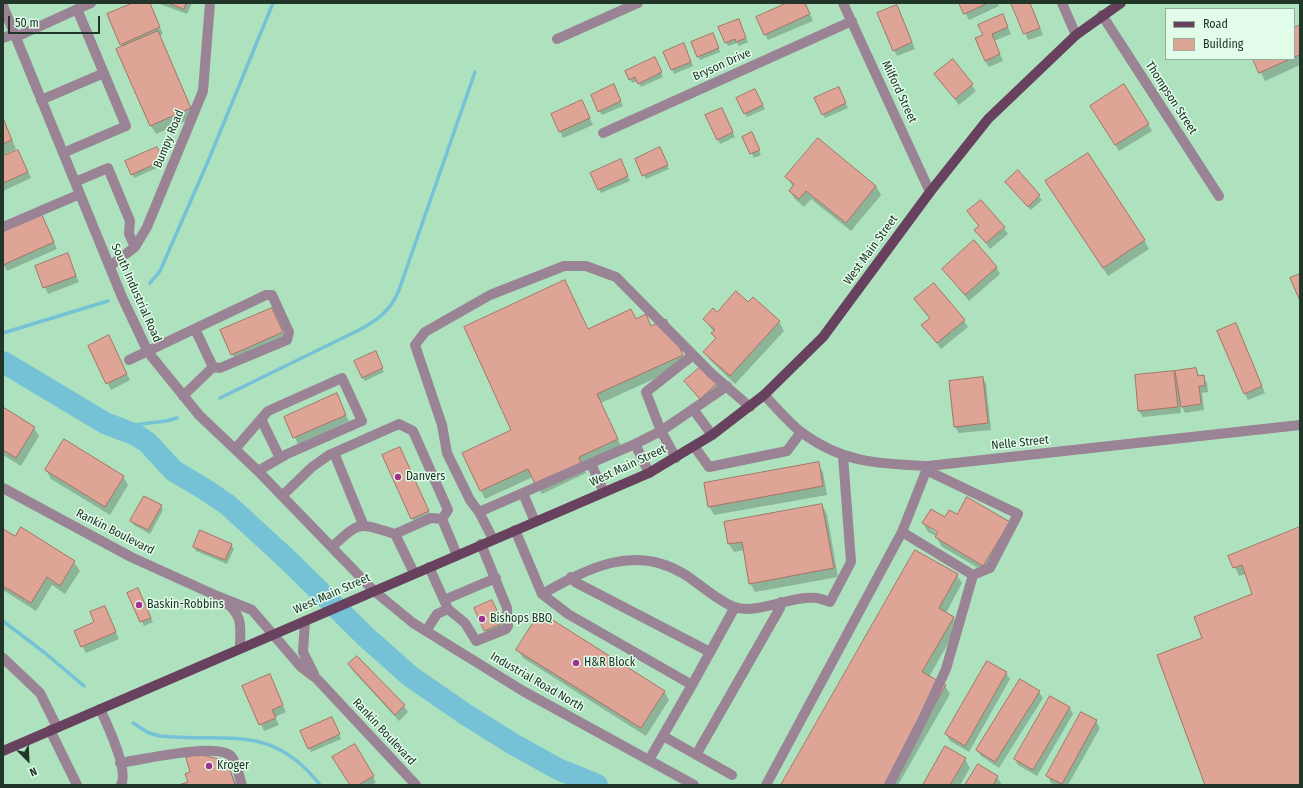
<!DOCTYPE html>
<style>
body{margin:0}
#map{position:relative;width:1303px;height:788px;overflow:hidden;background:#aee2bf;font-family:"Fira Sans Condensed",sans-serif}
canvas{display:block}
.frame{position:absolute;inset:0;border:4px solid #213629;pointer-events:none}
.legend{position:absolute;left:1165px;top:8px;width:130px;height:52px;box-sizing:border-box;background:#e2fcea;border:1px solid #95ad9d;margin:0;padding:5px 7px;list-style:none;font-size:12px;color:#213629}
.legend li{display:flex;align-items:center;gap:8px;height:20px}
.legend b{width:20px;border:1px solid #95ad9d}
.north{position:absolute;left:8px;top:740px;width:40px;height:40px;-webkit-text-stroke:3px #e2fcea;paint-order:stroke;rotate:156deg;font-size:11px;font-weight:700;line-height:16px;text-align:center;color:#213629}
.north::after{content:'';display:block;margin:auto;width:14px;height:18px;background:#213629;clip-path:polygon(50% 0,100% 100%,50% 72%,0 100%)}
.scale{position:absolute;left:8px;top:16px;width:92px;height:18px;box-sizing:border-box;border:2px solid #213629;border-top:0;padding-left:5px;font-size:12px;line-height:14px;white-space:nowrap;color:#213629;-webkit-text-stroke:3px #e2fcea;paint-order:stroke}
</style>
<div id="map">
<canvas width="1303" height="788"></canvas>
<div class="frame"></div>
<ul class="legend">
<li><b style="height:5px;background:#68415f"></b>Road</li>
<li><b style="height:11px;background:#dea495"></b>Building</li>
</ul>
<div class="north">N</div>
<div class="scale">50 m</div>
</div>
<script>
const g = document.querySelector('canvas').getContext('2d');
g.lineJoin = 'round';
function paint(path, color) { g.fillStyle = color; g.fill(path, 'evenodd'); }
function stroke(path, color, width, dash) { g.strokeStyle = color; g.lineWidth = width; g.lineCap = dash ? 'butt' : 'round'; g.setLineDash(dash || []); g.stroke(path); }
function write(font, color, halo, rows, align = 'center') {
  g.font = font + ' "Fira Sans Condensed",sans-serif'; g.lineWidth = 3; g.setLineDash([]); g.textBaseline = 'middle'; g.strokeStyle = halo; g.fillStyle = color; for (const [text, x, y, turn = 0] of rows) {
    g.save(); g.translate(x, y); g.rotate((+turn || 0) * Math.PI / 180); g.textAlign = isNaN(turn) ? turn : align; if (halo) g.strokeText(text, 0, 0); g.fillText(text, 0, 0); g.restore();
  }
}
const shadow = new Path2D(`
 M136 3H149L163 34 159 36 195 117 156 134 151 126 121 44Z
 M157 3H192L187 14Z
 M790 3H805L813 21 768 40 765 34Z
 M960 3H997L999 6 969 20Z
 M1012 3H1030L1043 35 1028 40Z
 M897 6 915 49 897 56 894 50Z
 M1002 15 1011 34 994 41 1003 61 989 67 985 61 984 35Z
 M740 25 748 42 739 46 737 43 728 46 726 42Z
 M1300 26V65L1265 81 1254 59H1294V29Z
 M715 38 720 52 700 60 698 56Z
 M685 48 693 66 674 74 665 52Z
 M953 61 976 91 959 105 936 74Z
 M657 63 663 77 641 87 638 81 632 83 630 79Z
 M615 90 623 106 602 115 599 111Z
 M840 92 848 108 825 118 823 114Z
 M757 94 765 109 747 117 738 98Z
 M585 108 593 125 563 138 552 115Z
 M1095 112 1148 124 1152 131 1119 151Z
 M724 113 735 137 720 144 707 116Z
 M3 118 16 149 3 155Z
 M753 136 761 155 754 158 744 137Z
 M159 152 164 165 134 178 132 174Z
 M662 153 669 169 646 179 636 159Z
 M3 157H21L31 178 3 191Z
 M622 164 630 181 601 193 599 189Z
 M1018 172 1042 200 1031 210 1006 182Z
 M787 177 876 186 881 195 851 231 811 199 804 207 795 199 790 191 793 187Z
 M1051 190 1144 240 1149 249 1108 276Z
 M968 212 1004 228 1008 234 990 249 976 230 979 227Z
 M45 222 57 249 7 271 3 264V233Z
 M67 254 79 282 48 294 36 267Z
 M996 267 1000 274 969 301 943 269Z
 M915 300 964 321 968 327 941 349 923 325 930 319Z
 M748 303 779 322 784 331 735 384 710 360 705 352 716 339 714 332 704 319Z
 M272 309 286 339 236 361 232 354Z
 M636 320 651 327 670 329 687 364 601 403 622 448 583 466 586 473 542 494 533 477 485 499 463 453 513 430 588 330Z
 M1235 324 1265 393 1248 400 1245 394Z
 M112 343 130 380 111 390 89 346Z
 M377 357 384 372 365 381 362 377Z
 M705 365 722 385 702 402 688 385Z
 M1196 369 1200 377H1203L1207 383 1208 392 1202 393 1204 410 1185 413 1180 403 1181 413 1143 417 1139 411 1173 372 1177 379Z
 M983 378 986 384 991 430 959 433 955 427 950 382Z
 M338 400 349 421 298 444 285 417Z
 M3 409 34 428 39 436 21 466 3 455Z
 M400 448 432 518 415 525 412 518Z
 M818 464 823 472 827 495 714 515 709 506Z
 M46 470 123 476 128 485 110 515 51 479Z
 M822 505 827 514 838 577 755 592 750 583 744 550 734 552 729 544Z
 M161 506 163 510 150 534 134 525 131 521Z
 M958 516 1014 531 988 574 941 546 936 536 928 532 923 523ZM929 526 942 534 941 536 929 528Z
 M22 529 74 562 80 571 65 594 52 585 36 611 3 590V530L16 538Z
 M1300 529V785H1206L1203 639 1254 595 1246 574 1239 576 1230 556Z
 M231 545 234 549 227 564 196 551 194 547Z
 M957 575 962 583 946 613 953 617 958 626 929 677 945 686 950 694 898 785H782Z
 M129 594H140L153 622 144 626Z
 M494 605 504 628 488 635 475 608Z
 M108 613 119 639 86 653 75 631 95 622Z
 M518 650 664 691 669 700 646 736 523 658Z
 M357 657 404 706 408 712 399 721 353 671 349 665Z
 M1006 673 1010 679 969 752 950 741 946 734Z
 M273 682 286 712 275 717 279 725 264 731 244 687Z
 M1039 692 1043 698 999 768 981 756 977 750Z
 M1070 708 1073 714 1037 776 1018 765 1015 759Z
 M1096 721 1100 728 1068 785H1056L1051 783 1048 776Z
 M334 722 341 739 311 752 309 748Z
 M354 745 376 782 372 785H350Z
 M965 759 970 768 960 785H924Z
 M227 761 237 785H182L189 783Z
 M997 777 1002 785H966Z`);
const stream = new Path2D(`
 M150 283 160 271 209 159 273 3
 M3 333 108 301
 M220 398 359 330C378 320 391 310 399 290L475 72
 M118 427 166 421 177 418
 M3 621 45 653 84 686
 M133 723 149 733 160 736C226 743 271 722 320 785`);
const river = new Path2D(`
 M3 362 105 423 136 435 147 442 174 471 206 490 228 505 288 560 366 637 410 676 465 714 513 744 558 769 597 785`);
const building = new Path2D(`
 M133 3H150L160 27 120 45 107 14Z
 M169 3H186L184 9Z
 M787 3H805L810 14 764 35 756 17Z
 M959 3H988L964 14Z
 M1011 3H1030L1040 28 1024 34Z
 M897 5 912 42 893 51 877 13Z
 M1003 14 1008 27 992 34 1000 54 985 61 975 38 983 35 978 25Z
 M739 19 746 38 736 42 735 39 725 43 718 27Z
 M1300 25V55L1294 57V28Z
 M158 31 191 108 150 126 116 49Z
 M713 33 719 48 697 57 691 42Z
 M684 43 691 62 671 70 663 52Z
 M655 57 662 72 638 84 635 77 629 80 625 71Z
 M953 59 973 84 955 99 934 74Z
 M1253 59H1290L1259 73Z
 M614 84 621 101 598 112 591 95Z
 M1124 84 1149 124 1115 145 1090 106Z
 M839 87 846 103 822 115 814 98Z
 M755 89 763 105 744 114 736 98Z
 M582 100 590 118 559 132 551 114Z
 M722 108 733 132 717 140 705 115Z
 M3 118 12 140 3 144Z
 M752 132 760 150 750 154 742 137Z
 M818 138 876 186 846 223 806 191 799 199 789 191 794 184 785 177Z
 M157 147 163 160 131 175 125 161Z
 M660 147 668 165 642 176 635 159Z
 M18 150 28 172 3 183V156Z
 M1088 153 1145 240 1103 268 1045 181Z
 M621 159 628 176 598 190 590 173Z
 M1018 170 1040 195 1028 207 1005 182Z
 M981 200 1005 227 986 243 974 230 979 226 967 211Z
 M42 215 54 242 3 265V232Z
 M974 240 997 267 965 295 942 269Z
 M68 253 76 276 43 288 35 266Z
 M1300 274V301L1290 278Z
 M565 280 588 329 631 309 636 319 646 314 651 326 666 319 683 355 597 394 618 439 579 457 582 465 536 486 528 469 480 491 462 453 511 430 464 327Z
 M934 283 965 320 937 343 921 325 930 318 914 299Z
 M736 291 748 302 753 297 780 321 730 376 703 352 716 338 711 333 715 330 703 319 713 308 717 312Z
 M272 308 283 332 231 355 220 330Z
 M1236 323 1262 386 1244 394 1217 331Z
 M109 335 127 374 106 384 88 346Z
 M376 351 383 368 362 378 354 361Z
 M705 363 720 381 700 399 684 381Z
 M1196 368 1198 376 1204 375 1205 386H1199L1201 404 1181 407 1175 371Z
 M1174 371 1178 407 1138 411 1135 375Z
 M983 377 988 423 954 427 949 381Z
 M337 393 346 415 293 438 284 417Z
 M3 407 35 427 16 458 3 450Z
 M64 439 124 476 105 507 45 470Z
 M400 447 429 511 411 519 382 455Z
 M819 462 823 486 708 507 704 483Z
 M144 496 162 505 148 530 130 521Z
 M967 497 1010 522 983 566 935 537 938 532 922 523 931 509 945 517 949 510 957 514Z
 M822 504 834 568 749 584 742 542 728 544 724 522Z
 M21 527 75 561 60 586 47 577 31 603 3 586V529L15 536Z
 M1300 527V785H1205L1157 655 1202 638 1194 617 1252 594 1242 565 1233 568 1228 556Z
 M200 530 232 544 225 560 193 547Z
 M915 550 958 574 939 608 954 617 922 672 946 685 888 785H781Z
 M138 588 151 618 140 622 127 593Z
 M492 600 503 623 484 631 474 608Z
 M105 606 116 632 81 647 74 631 94 622 90 612Z
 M540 612 665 691 641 728 516 650Z
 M357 656 405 705 395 715 348 664Z
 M987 661 1007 672 965 746 945 734Z
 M270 674 283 705 272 710 276 718 259 725 242 686Z
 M1020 679 1040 691 995 762 976 750Z
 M1050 696 1070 707 1033 770 1014 759Z
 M1081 712 1097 720 1062 784 1046 776Z
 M332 717 340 734 308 749 300 731Z
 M355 744 374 776 358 785H350L332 757Z
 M945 746 966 758 950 785H923Z
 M198 754 227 761 235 785H179L188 782 185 774 190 772 186 758Z
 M978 764 998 776 993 785H965Z`);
const minor = new Path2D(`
 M843 3 930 192
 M1062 3 1076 35
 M3 6 122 297 148 352 199 415 258 471 373 590 413 623 523 691 694 785
 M1102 15 1219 196
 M16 37 91 3
 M3 38 14 34
 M557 39 638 3
 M41 100 104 73
 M603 133 852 21
 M63 153 126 126 77 9
 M75 182 108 168 130 221 129 234 135 247
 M3 227 80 194
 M110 266 135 247 147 227 203 91 210 3
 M195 329 213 367
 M129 360 266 295H272L289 332 287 340 220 368 213 367 183 396
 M764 395C776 407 788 422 801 432 842 463 879 464 928 466L1300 425
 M693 409 712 435
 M261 419 280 458
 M635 444 649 473
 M694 446 709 467 787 451 801 432
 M235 449 268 411 342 378 362 421 287 454 258 471
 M334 453 363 524
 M676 458 661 431 646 392 693 355
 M591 464 604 492
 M926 470 1018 514 990 568 973 575
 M3 488 131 557 217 596 252 610 301 667 317 679 416 785
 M523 493 535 522
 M282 496 312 467 329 455 399 424 413 431 448 510 442 519 457 555
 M479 512 635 444 661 431 727 386
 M515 530 542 594C587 569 634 543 684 574 700 584 716 600 734 607 758 615 791 595 816 598 820 598 826 601 830 602L851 562 843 456
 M395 534 414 573
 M493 539 479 512 470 500 447 453 442 425 415 345 425 332 490 295 564 266H586L616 277 712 374 750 407
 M332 547C361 520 358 523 395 534L431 518 442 519
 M429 567 448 609 465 623 476 641 506 629 508 626 507 608 481 544
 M571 577 575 582 710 652
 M542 594 568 614 692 685 649 760
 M444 600 496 578
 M225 602C244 616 240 627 240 648
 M305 621 303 652 314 674
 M426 631 437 614 448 609
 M3 658 40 693 57 727
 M692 685 735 607
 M100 709C107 724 129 770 121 785
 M50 730 77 785
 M663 736 732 775
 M696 755 780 608 781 602
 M120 763C141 760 217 742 231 756 237 762 239 777 242 785
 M766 785 902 532
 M889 785 923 719 946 669 973 575 902 532 928 466`);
const major = new Path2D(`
 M3 751 649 473 712 435 764 395 823 337 930 192 988 119 1076 35 1121 3`);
const markers = [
 [398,477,4,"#a2328f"],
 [139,605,4,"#a2328f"],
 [482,619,4,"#a2328f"],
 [576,663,4,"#a2328f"],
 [209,766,4,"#a2328f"]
];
const streetNames = [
 ["Bryson Drive",722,65,-24],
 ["Milford Street",899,92,65],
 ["Thompson Street",1171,98,57],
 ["Bumpy Road",169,139,-68],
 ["West Main Street",871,250,-54],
 ["South Industrial Road",136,293,66],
 ["Nelle Street",1020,443,-6],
 ["West Main Street",628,466,-25],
 ["Rankin Boulevard",115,532,27],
 ["West Main Street",332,594,-24],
 ["Industrial Road North",537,682,30],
 ["Rankin Boulevard",384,732,47]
];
const poiNames = [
 ["Danvers",406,477],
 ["Baskin-Robbins",147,605],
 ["Bishops BBQ",490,619],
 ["H&R Block",584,663],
 ["Kroger",217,766]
];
paint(shadow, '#0003');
stroke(stream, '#75c2d6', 3.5);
stroke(river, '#75c2d6', 22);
paint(building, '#dea495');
stroke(building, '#a87264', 1);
stroke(minor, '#9a8394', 10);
stroke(major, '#68415f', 10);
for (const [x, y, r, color] of markers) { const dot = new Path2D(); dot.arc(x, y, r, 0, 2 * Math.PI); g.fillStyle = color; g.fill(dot); stroke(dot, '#e2fcea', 1.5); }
write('12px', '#213629', '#e2fcea', streetNames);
write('12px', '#213629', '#e2fcea', poiNames, 'left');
</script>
